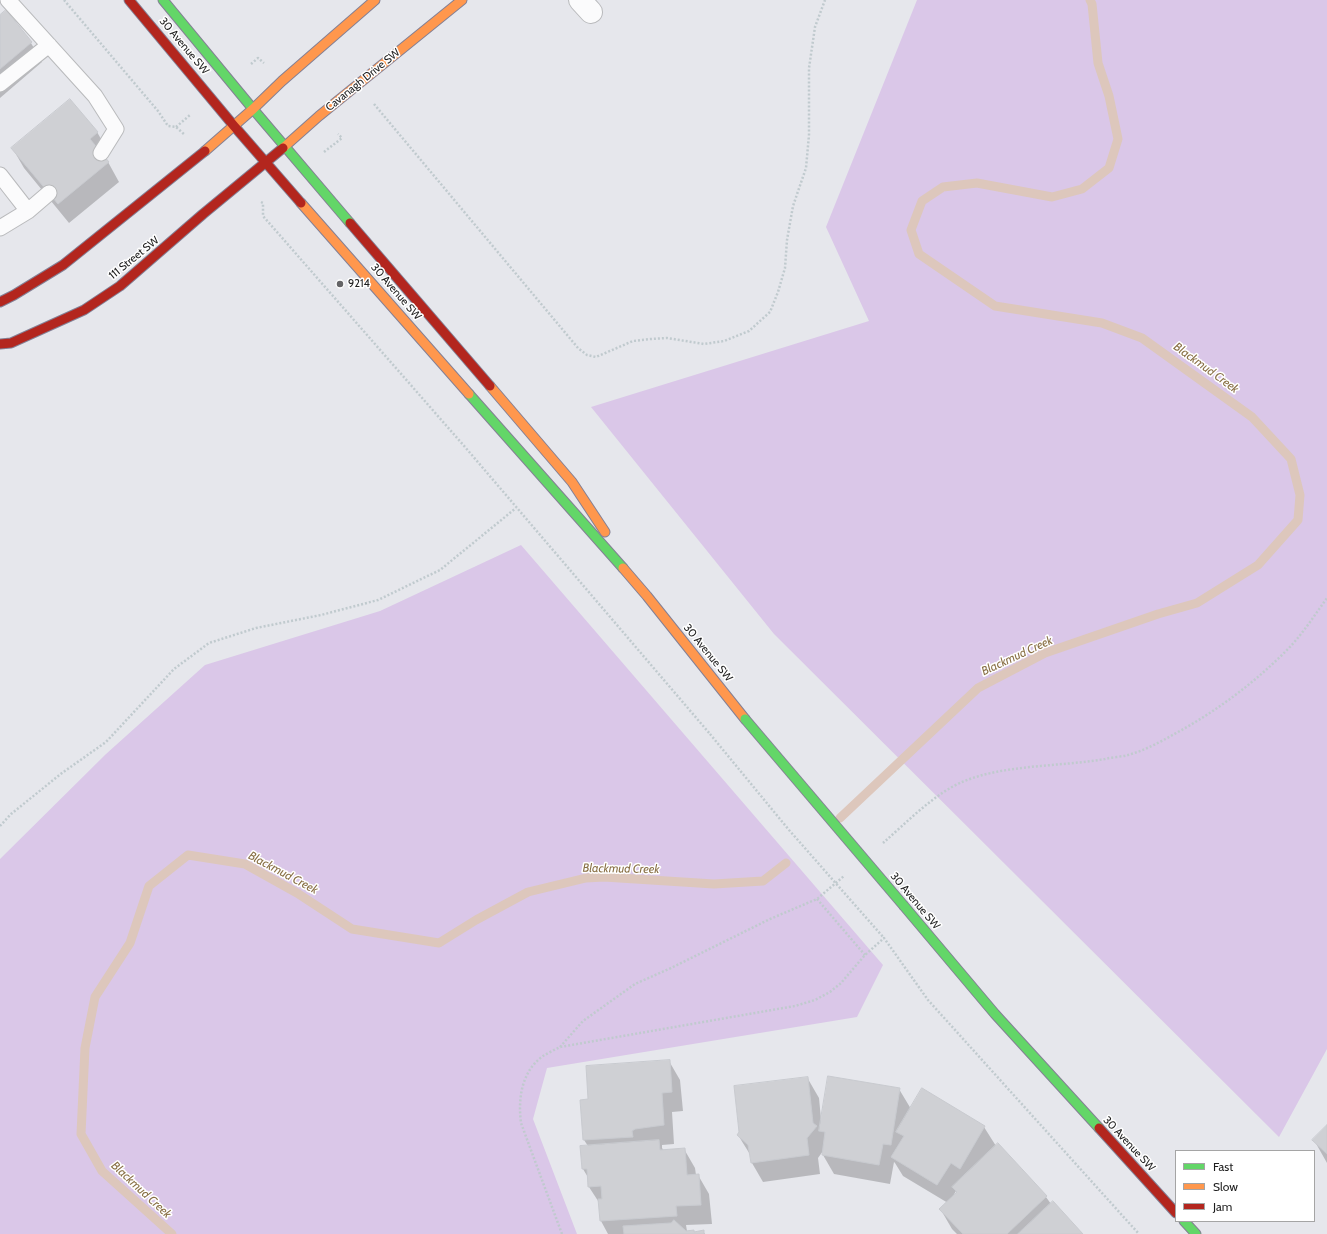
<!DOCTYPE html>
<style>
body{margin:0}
#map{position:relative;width:1327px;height:1234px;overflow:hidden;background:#e6e7ec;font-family:Cabin,sans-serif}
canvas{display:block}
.legend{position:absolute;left:1175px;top:1150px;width:140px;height:72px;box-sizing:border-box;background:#fff;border:1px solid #a5a5a5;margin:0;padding:5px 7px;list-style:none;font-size:12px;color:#1e1e1e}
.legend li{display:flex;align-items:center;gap:8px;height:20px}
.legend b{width:20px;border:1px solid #a5a5a5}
</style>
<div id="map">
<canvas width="1327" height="1234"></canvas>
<ul class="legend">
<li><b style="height:5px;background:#63d668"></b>Fast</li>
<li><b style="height:5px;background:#ff974d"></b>Slow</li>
<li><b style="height:5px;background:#b3261e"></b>Jam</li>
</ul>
</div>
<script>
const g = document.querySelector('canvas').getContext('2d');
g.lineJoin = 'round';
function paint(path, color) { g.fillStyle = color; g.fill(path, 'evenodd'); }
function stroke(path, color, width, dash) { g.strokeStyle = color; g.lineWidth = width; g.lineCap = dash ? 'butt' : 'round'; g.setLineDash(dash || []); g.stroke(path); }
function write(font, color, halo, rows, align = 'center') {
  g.font = font + ' Cabin,sans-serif'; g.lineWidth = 3; g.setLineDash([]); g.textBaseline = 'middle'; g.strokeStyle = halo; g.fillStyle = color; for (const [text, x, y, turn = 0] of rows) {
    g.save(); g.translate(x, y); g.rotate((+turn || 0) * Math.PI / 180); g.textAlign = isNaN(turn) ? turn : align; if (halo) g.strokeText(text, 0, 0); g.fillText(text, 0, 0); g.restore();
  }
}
const grass = new Path2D(`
 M917 0H1327V1049L1279 1137 774 634 591 407 869 321 826 227Z
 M521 545 883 965 857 1017 547 1068 533 1119 577 1234H0V859L106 754 205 665 380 611Z`);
const shadow = new Path2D(`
 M6 12 31 43 42 62 0 98V17Z
 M97 132 108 151 103 156 108 162 119 182 69 223 24 168 13 149Z
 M669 1061 680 1080 683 1111 672 1112 674 1144 662 1145V1148L664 1151 684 1149 695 1168 696 1175H698L709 1194 712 1224 686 1225 687 1231H694L695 1233 703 1231 705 1234H608L601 1221 600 1204 589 1187V1179L583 1169 581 1147 588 1146 584 1140 581 1101 589 1100Z
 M808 1079 819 1098 821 1119 899 1089 911 1109 984 1127 996 1146 998 1145 1046 1197 1051 1204 1082 1234H957L952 1229 941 1210 948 1203 903 1176 895 1163 894 1162 890 1184 834 1174 823 1155V1151L818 1158 820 1174 763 1182 752 1163 751 1156 738 1135ZM956 1191 957 1194 952 1198Z
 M1327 1126V1163L1314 1140Z`);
const stream = new Path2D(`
 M840 818 978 688 1045 653 1158 614 1197 603 1258 565 1298 520 1300 495 1291 459 1252 417 1142 338 1102 323 995 306 919 254 911 230 922 201 943 187 977 183 1052 197 1082 189 1109 168 1118 139 1109 96 1098 63 1092 4 1090 0
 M172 1234 102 1171 81 1134 85 1048 95 997 130 943 149 886 188 855 245 864 297 893 352 929 439 943 476 920 528 892 586 878 604 877 714 884 763 881 786 863`);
const building = new Path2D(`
 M6 10 32 42 0 69V15Z
 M70 99 98 132 90 139 109 162 58 204 11 148Z
 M670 1060 672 1092 662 1093 664 1125 635 1129 632 1131 633 1137 583 1140 580 1100 588 1099 586 1066Z
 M828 1076 900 1088 891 1145 883 1144 879 1165 822 1155 825 1132 819 1131Z
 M808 1077 813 1123 817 1126 807 1138 809 1155 751 1163 748 1145 737 1135 739 1132 734 1086Z
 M922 1088 985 1126 960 1169 951 1163 937 1185 891 1157 904 1136 896 1132Z
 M1327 1125V1154L1312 1140Z
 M659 1140 660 1150 685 1148 687 1175 699 1174 701 1205 676 1206 677 1216 600 1221 598 1199H602L601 1186 588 1187 587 1169H582L580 1146Z
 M998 1143 1047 1196 1007 1234H963L939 1209 957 1192 952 1187Z
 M1053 1201 1083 1234H1018Z
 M674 1220 686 1231 694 1230V1232L704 1230V1234H624L623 1226 671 1223Z`);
const path = new Path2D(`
 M64 0 158 111 168 126 176 127 185 135
 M251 64 258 58 264 63
 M374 104 578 348 587 355 596 357 633 341 650 339 667 338 704 344 724 341 749 331 770 312 778 292 785 268 787 240 793 206 806 168 809 135V68L815 27 825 0
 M176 127 190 115
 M324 152 342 138 338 134
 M261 202 263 203V216L465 447 710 734
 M0 826 11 814 62 773 106 742 174 669 209 643 256 628 321 615 378 600 440 570 516 508
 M883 843C906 823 934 794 962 782 1005 764 1059 767 1105 759 1112 757 1121 757 1128 755 1146 750 1162 741 1178 732 1218 710 1254 683 1286 651 1302 635 1314 616 1327 598
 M817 899 865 955
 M560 1047 583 1021 635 984 671 968 770 919 817 899 844 876
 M562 1234 521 1123C518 1099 521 1072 543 1056 548 1053 554 1050 560 1047L795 1006 815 1000 830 992 841 983 865 955 884 938 928 1000 1139 1234`);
const lane = new Path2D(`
 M8 0 95 96 116 129 101 153
 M0 84 49 45
 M0 175 28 211
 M0 228 28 211 49 193`);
const street = new Path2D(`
 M580 0 591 12`);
const fast = new Path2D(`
 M163 0 253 109 350 223
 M469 394 623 568
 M904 906 995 1014 1099 1128
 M1184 1221 1196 1234`);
const slow = new Path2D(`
 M283 148 319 116 462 0
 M205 151 253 109 282 81 375 0
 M301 203 469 394
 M490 386 572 482 605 532
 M623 568 647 596 745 719`);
const jam = new Path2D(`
 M129 0 234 126 301 203
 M350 223 490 386
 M0 302 14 295 63 265 205 151
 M0 344 11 343 84 310 120 286 203 214 283 148
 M1099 1128 1176 1213`);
const pathBridge = new Path2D(`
 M710 734 789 830 884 938`);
const fastBridge = new Path2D(`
 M745 719 904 906`);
const markers = [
 [340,284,4,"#646466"]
];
const streetNames = [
 ["30 Avenue SW",184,46,50],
 ["Cavanagh Drive SW",363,80,-39],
 ["111 Street SW",134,258,-39],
 ["30 Avenue SW",396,292,49],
 ["30 Avenue SW",708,653,51],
 ["30 Avenue SW",915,901,50],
 ["30 Avenue SW",1129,1144,47]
];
const poiNames = [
 ["9214",348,284]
];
const waterNames = [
 ["Blackmud Creek",1206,368,36],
 ["Blackmud Creek",1017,656,-25],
 ["Blackmud Creek",621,869,1],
 ["Blackmud Creek",283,873,28],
 ["Blackmud Creek",141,1190,43]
];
paint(grass, '#dac7e8');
paint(shadow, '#0003');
stroke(stream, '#ddc7bc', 9);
paint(building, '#cfd0d4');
stroke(building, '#c8cacf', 1);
stroke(lane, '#b9babc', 17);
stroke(street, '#b9babc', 24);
stroke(fast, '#848095', 11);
stroke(slow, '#848095', 11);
stroke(jam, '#848095', 11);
stroke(path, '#c0cace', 2.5, [2, 2]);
stroke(lane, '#fbfbfc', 15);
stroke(street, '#fbfbfc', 22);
stroke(fast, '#63d668', 9);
stroke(slow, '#ff974d', 9);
stroke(jam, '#b3261e', 9);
stroke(fastBridge, '#848095', 11, []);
stroke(pathBridge, '#c0cace', 2.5, [2, 2]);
stroke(fastBridge, '#63d668', 9);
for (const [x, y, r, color] of markers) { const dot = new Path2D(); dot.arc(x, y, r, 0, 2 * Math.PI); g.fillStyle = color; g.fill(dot); stroke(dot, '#fff', 1.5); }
write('11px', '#1e1e1e', '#fff', streetNames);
write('11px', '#1e1e1e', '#fff', poiNames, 'left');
write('italic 12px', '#886f44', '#fff', waterNames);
</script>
